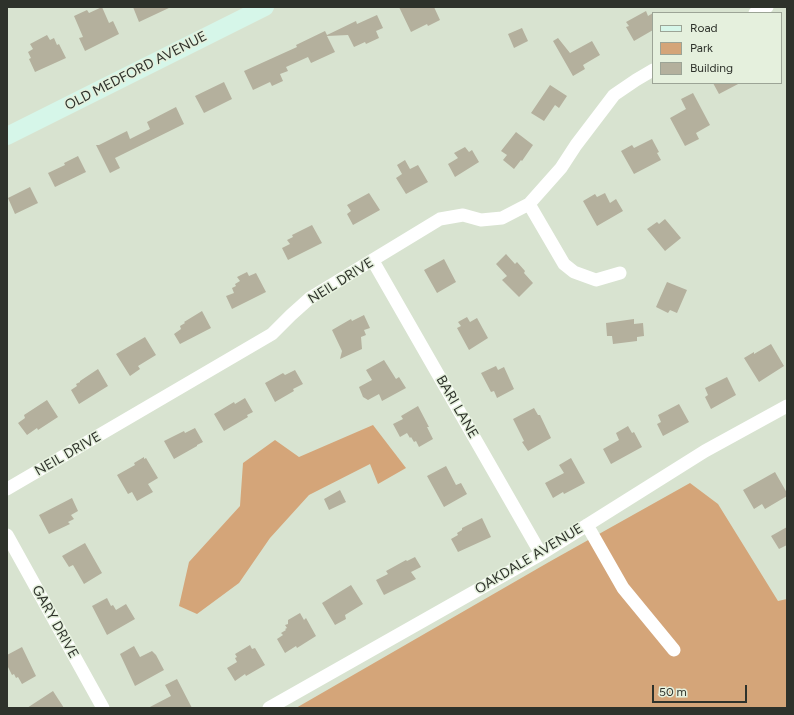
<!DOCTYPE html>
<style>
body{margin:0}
#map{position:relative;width:794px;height:715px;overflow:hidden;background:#d8e3d0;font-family:Figtree,sans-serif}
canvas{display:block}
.frame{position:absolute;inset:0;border:8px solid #2e322b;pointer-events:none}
.legend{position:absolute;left:652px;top:12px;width:130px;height:72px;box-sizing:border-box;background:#e5f0dd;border:1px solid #9ca496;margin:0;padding:5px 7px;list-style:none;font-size:12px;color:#2e322b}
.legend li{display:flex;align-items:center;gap:8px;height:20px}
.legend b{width:20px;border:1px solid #9ca496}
.scale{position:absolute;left:652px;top:685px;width:95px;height:18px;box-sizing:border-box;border:2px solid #2e322b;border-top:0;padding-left:5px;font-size:12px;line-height:14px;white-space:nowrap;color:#2e322b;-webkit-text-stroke:3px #e5f0dd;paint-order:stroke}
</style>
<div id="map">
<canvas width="794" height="715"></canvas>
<div class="frame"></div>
<ul class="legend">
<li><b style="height:5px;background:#d6f6e9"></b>Road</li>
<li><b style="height:11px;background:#d4a579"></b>Park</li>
<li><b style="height:11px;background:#b4b09d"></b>Building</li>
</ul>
<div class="scale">50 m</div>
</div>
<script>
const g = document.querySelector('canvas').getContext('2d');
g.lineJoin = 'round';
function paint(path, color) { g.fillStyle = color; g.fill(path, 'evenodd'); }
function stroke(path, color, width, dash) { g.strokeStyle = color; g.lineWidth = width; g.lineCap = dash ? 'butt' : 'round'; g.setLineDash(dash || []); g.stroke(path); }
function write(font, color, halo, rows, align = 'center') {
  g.font = font + ' Figtree,sans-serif'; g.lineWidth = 3; g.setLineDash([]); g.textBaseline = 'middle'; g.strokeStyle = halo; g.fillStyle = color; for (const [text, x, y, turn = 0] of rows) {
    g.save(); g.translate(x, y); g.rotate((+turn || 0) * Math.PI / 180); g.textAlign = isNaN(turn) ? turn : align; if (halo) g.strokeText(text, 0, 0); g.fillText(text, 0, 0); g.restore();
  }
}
const green = new Path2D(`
 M373 425 406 468 378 484 370 464 309 495 270 538 239 583 197 614 179 606 189 562 240 506 243 463 275 440 299 457Z
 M690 483 718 504 778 601 787 599V708H296L549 562Z`);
const building = new Path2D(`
 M102 7 109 23 113 21 119 34 85 51 79 38 83 37 74 16 87 10 89 13Z
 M133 7H171L139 22Z
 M399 7H434L440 20 428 26 427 24 411 32Z
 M646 11 648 16 653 13V30L634 41 626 27 629 26 626 22Z
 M377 15 383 28 376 31 379 38 366 44 365 42 354 47 348 35 327 36 335 52 311 63 308 57 286 67 288 71 280 74 283 81 272 86 270 82 253 90 244 71 297 47 296 45 325 31 327 35 356 21 357 24Z
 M522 28 528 41 514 48 508 34Z
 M47 35 50 40 54 38 57 45 59 44 66 58 35 72 29 59 31 58 28 52 33 49 30 44Z
 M558 38 570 53 592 41 600 55 583 65 585 69 573 76 553 41Z
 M224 82 232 99 204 113 195 96Z
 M713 83H740L719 94Z
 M550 85 567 96 559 108 555 105 544 121 531 113Z
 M693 93 710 125 696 133 699 139 685 146 670 118 686 109 681 99Z
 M176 107 184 124 115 158 120 168 110 173 96 145H99L127 131 130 139 150 129 147 122Z
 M516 132 533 145 522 161 521 160 514 169 503 160 507 155 501 151Z
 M652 139 659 152 657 153 661 160 634 174 621 151 632 145 634 148Z
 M465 147 469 152 472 150 479 162 455 177 448 164 458 158 454 153Z
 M78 156 86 172 55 187 48 173 65 165 64 163Z
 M405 160 410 169 418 165 428 182 406 194 396 178 402 174 397 165Z
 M30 187 38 203 15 214 8 198Z
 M369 193 380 210 353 225 347 214 351 211 347 205Z
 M605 193 610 203 616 199 623 211 597 226 583 201 595 194 597 197Z
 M665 219 681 238 665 251 647 229 657 222 659 224Z
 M312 225 322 243 288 260 282 248 290 244 287 240 293 237 292 235Z
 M506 254 515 264 517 262 525 271 524 273 533 283 519 297 502 280 507 276 496 264Z
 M444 259 456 282 437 293 424 270Z
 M247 272 249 276 256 273 266 292 232 309 226 296 234 293 232 288 236 286 235 284 240 281 237 277Z
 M667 282 687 290 677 313 670 310 668 313 656 307Z
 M202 311 211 328 180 344 174 334 181 329 180 326 185 323 184 322Z
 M364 315 370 328 364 330 366 335 361 337 362 349 340 359 342 351 332 330 351 319 352 321Z
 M467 317 470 322 477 318 488 338 469 350 457 328 461 326 458 322Z
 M634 319V324L643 323 644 336 637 337V341L613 344 612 336H607L606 323Z
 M145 337 156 355 138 366 140 369 130 376 116 354Z
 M771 344 784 366 759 382 744 358 754 352V354Z
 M384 360 396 379 399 377 406 388 382 401 379 394 368 400 363 397 359 387 372 380 366 370Z
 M496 366 498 370 504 367 514 389 497 398 494 391 491 392 481 373Z
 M98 369 108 386 79 404 71 390 77 386 76 384 80 382V381Z
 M295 370 303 384 293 389 294 391 275 402 265 383 283 373 285 375Z
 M727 377 736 395 711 409 705 397 708 395 705 388Z
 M245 398 253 412 247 415 248 417 224 431 214 414 234 402 235 404Z
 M47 400 58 417 38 430 37 428 27 435 18 423 25 418 24 415Z
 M679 404 689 422 663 436 657 424 661 422 658 415Z
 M418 406 429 427H427L433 439 419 447 416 441 414 442 411 437 410 438 407 433 400 437 393 424 403 419 401 416Z
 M534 408 538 415H540L551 438 528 451 522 442 524 441 513 419Z
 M628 426 632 433 634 432 642 447 611 464 603 449 619 440 616 433Z
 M195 428 203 442 197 445V446L174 459 164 441 184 431 185 433Z
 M144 457V459L146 458 158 478 148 484 153 492 137 501 132 492 128 494 117 475 135 465 134 463Z
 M571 458 585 483 564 494 563 492 553 498 545 483 564 473 559 465Z
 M446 466 456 485 461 483 467 494 444 507 427 476Z
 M775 472 787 493V496L765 509 762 504 754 509 743 490Z
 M340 490 346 502 329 510 324 499Z
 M72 498 78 511 71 515 74 519 68 522 70 524 49 534 39 515Z
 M482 518 491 537 458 552 451 539 458 535 457 533 462 530V528Z
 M787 527V545L779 549 771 536Z
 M85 543 102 573 84 584 73 565 69 567 62 556Z
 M415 557 421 567 411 572 416 579 384 595 376 580 388 574 386 571 406 560 407 561Z
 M351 585 363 604 345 615 346 619 335 625 322 603Z
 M107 598 111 606 113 605 116 610 126 604 135 619 107 635 92 606Z
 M300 613 304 620 306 618 316 636 297 648 296 646 285 653 277 639 283 635 281 633 286 630 285 629 287 628 285 625 288 624V620Z
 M250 645 252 649 255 648 265 665 246 676 245 674 235 681 227 668 237 662 235 658 237 657 235 654Z
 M134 646 140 657 152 651 156 655 164 670 135 686 120 654Z
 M22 647 36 676 22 684 18 677 16 678 14 674 12 675 7 665V655Z
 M177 679 192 708H148L171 696 165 685Z
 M53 691 64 708H27Z`);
const street = new Path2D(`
 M755 13 767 7
 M529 204 564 264 574 272 596 280 620 273
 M373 261 541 554
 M7 489 272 334 291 315 310 298 440 219 463 215 481 220 502 218 529 204 561 168 576 145 614 95 636 80 653 70
 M587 525 623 588 674 650
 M7 535 103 708
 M269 708 541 554 705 451 787 406`);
const secondary = new Path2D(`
 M7 136 265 7`);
const streetNames = [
 ["OLD MEDFORD AVENUE",136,71,-27],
 ["NEIL DRIVE",341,281,-32],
 ["BARI LANE",457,407,60],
 ["NEIL DRIVE",68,454,-30],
 ["OAKDALE AVENUE",529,559,-31],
 ["GARY DRIVE",55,622,61]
];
paint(green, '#d4a579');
paint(building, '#b4b09d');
stroke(street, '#fff', 13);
stroke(secondary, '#d6f6e9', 18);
write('14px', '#2e322b', '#e5f0dd', streetNames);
</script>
